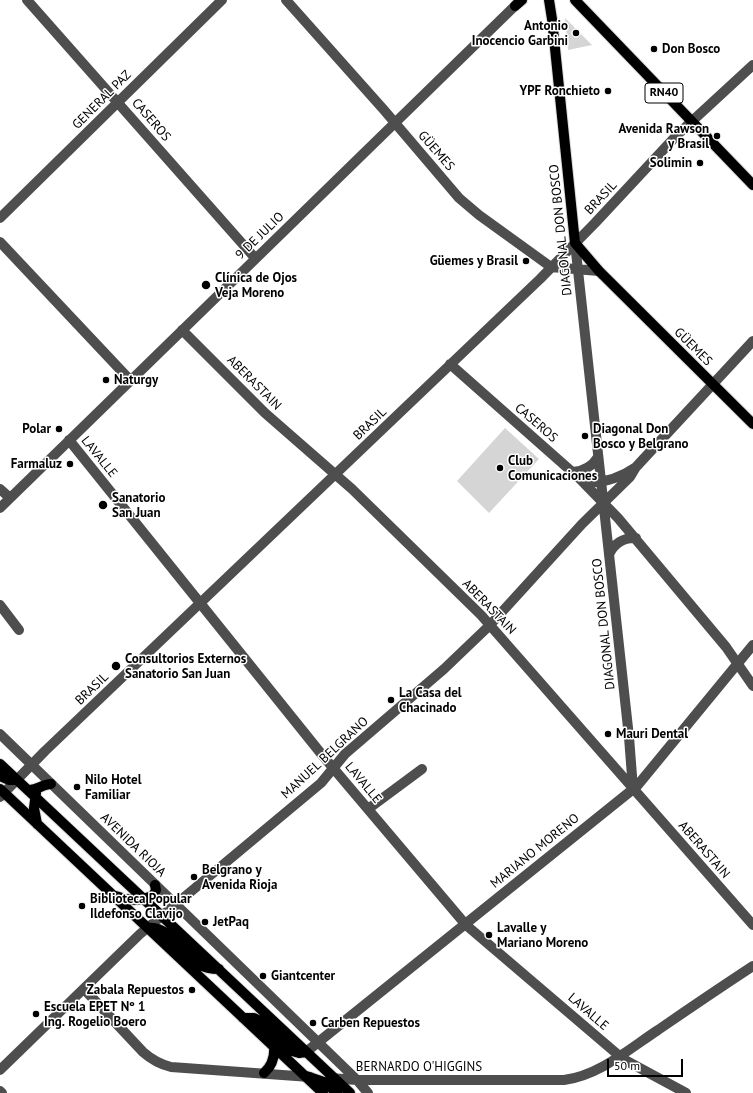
<!DOCTYPE html>
<meta charset="utf-8">
<style>
body{margin:0}
#map{position:relative;width:753px;height:1093px;overflow:hidden;background:#fff;font-family:"PT Sans",sans-serif}
canvas{display:block}
.scale{position:absolute;left:607px;top:1059px;width:76px;height:18px;box-sizing:border-box;border:2px solid #000;border-top:0;padding-left:5px;font-size:12px;line-height:14px;white-space:nowrap;color:#000;-webkit-text-stroke:3px #fff;paint-order:stroke}
</style>
<div id="map">
<canvas width="753" height="1093"></canvas>
<div class="scale">50 m</div>
</div>
<script>
const g = document.querySelector('canvas').getContext('2d');
g.lineJoin = 'round';
function paint(path, color) { g.fillStyle = color; g.fill(path, 'evenodd'); }
function stroke(path, color, width, dash) { g.strokeStyle = color; g.lineWidth = width; g.lineCap = dash ? 'butt' : 'round'; g.setLineDash(dash || []); g.stroke(path); }
function write(font, color, halo, rows, align = 'center') {
  g.font = font + ' "PT Sans",sans-serif'; g.lineWidth = 3; g.setLineDash([]); g.textBaseline = 'middle'; g.strokeStyle = halo; g.fillStyle = color; for (const [text, x, y, turn = 0] of rows) {
    g.save(); g.translate(x, y); g.rotate((+turn || 0) * Math.PI / 180); g.textAlign = isNaN(turn) ? turn : align; if (halo) g.strokeText(text, 0, 0); g.fillText(text, 0, 0); g.restore();
  }
}
const green = new Path2D(`
 M565 18 592 45 568 50Z
 M505 428 539 459 489 513 457 481Z`);
const minor = new Path2D(`
 M27 0 255 258
 M286 0 384 110 459 198 479 215 551 267 599 271
 M0 218 222 0
 M0 242 130 380
 M575 243 629 737 633 789
 M182 330 265 413 352 489 481 615 753 925
 M450 364 579 478 618 518 726 647 753 686
 M69 440 323 756 466 925 623 1059 686 1093
 M573 472C584 471 592 467 598 457
 M583 482C602 484 620 478 636 467L753 341
 M0 489 10 498
 M0 508 521 0
 M609 555C613 544 624 537 636 538
 M0 605 19 630
 M0 734 357 1080 368 1093
 M0 797 45 751 540 279 595 223 677 135 753 65
 M368 809 422 769
 M84 989 143 1052C152 1060 159 1064 171 1067L310 1077
 M306 1052 637 786 753 645
 M0 1070 140 934 321 783 345 754 444 669 490 625 582 524 630 477 636 467
 M330 1078 357 1080H564C600 1075 629 1049 658 1030 690 1008 721 987 753 966
 M0 1091 2 1093`);
const major = new Path2D(`
 M549 0 552 19 575 243 599 271 753 424
 M575 0 753 185
 M515 6 522 0
 M0 764 350 1093
 M0 776 9 780H17
 M0 789 323 1093
 M28 790C37 791 42 784 51 784
 M36 793 34 808 37 824
 M116 896C128 901 140 901 153 896L156 890 155 885
 M148 928C168 925 185 954 200 965 205 968 213 969 219 969
 M243 1018H254L260 1021 292 1051 299 1053 306 1052
 M264 1073C272 1066 275 1057 274 1046
 M306 1076 324 1082 337 1093`);
const markers = [
 [576,33,4,"#000"],
 [654,49,4,"#000"],
 [608,91,4,"#000"],
 [717,136,4,"#000"],
 [700,163,4,"#000"],
 [526,261,4,"#000"],
 [206,285,5,"#000"],
 [106,380,4,"#000"],
 [59,429,4,"#000"],
 [585,436,4,"#000"],
 [70,464,4,"#000"],
 [500,468,4,"#000"],
 [103,505,5,"#000"],
 [116,666,5,"#000"],
 [391,700,4,"#000"],
 [608,734,4,"#000"],
 [77,787,4,"#000"],
 [194,877,4,"#000"],
 [82,906,4,"#000"],
 [205,922,4,"#000"],
 [489,935,4,"#000"],
 [263,976,4,"#000"],
 [192,990,4,"#000"],
 [36,1014,4,"#000"],
 [313,1023,4,"#000"]
];
const shields = [
 [664,93,38]
];
const shieldNames = [
 ["RN40",664,93]
];
const poiNames = [
 ["Antonio",568,26,"right"],
 ["Inocencio Garbini",568,41,"right"],
 ["Don Bosco",662,49],
 ["YPF Ronchieto",600,91,"right"],
 ["Avenida Rawson",709,129,"right"],
 ["y Brasil",709,144,"right"],
 ["Solimin",692,163,"right"],
 ["Güemes y Brasil",518,261,"right"],
 ["Clínica de Ojos",215,278],
 ["Veja Moreno",215,293],
 ["Naturgy",114,380],
 ["Polar",51,429,"right"],
 ["Diagonal Don",593,429],
 ["Bosco y Belgrano",593,444],
 ["Club",508,461],
 ["Comunicaciones",508,476],
 ["Farmaluz",62,464,"right"],
 ["Sanatorio",112,498],
 ["San Juan",112,513],
 ["Consultorios Externos",125,659],
 ["Sanatorio San Juan",125,674],
 ["La Casa del",399,693],
 ["Chacinado",399,708],
 ["Mauri Dental",616,734],
 ["Nilo Hotel",85,780],
 ["Familiar",85,795],
 ["Belgrano y",202,870],
 ["Avenida Rioja",202,885],
 ["Biblioteca Popular",90,899],
 ["Ildefonso Clavijo",90,914],
 ["JetPaq",213,922],
 ["Lavalle y",497,928],
 ["Mariano Moreno",497,943],
 ["Giantcenter",271,976],
 ["Zabala Repuestos",184,990,"right"],
 ["Escuela EPET Nº 1",44,1007],
 ["Ing. Rogelio Boero",44,1022],
 ["Carben Repuestos",321,1023]
];
const streetNames = [
 ["GENERAL PAZ",102,100,-45],
 ["CASEROS",151,120,49],
 ["GÜEMES",436,151,49],
 ["BRASIL",601,198,-47],
 ["DIAGONAL DON BOSCO",561,230,-96],
 ["9 DE JULIO",260,236,-44],
 ["GÜEMES",693,347,45],
 ["ABERASTAIN",254,383,45],
 ["CASEROS",536,423,41],
 ["BRASIL",370,424,-44],
 ["LAVALLE",99,457,51],
 ["ABERASTAIN",489,607,46],
 ["DIAGONAL DON BOSCO",604,624,-96],
 ["BRASIL",92,689,-44],
 ["MANUEL BELGRANO",325,758,-43],
 ["LAVALLE",363,783,50],
 ["AVENIDA RIOJA",133,845,44],
 ["ABERASTAIN",704,850,49],
 ["MARIANO MORENO",535,851,-39],
 ["LAVALLE",588,1012,41],
 ["BERNARDO O'HIGGINS",419,1067]
];
paint(green, '#d5d5d5');
stroke(major, '#dbdbdb', 12);
stroke(minor, '#4e4e4e', 10);
stroke(major, '#000', 10);
for (const [x, y, r, color] of markers) { const dot = new Path2D(); dot.arc(x, y, r, 0, 2 * Math.PI); g.fillStyle = color; g.fill(dot); stroke(dot, '#fff', 1.5); }
for (const [x, y, w] of shields) { const box = new Path2D(); box.roundRect(x - w / 2, y - 10, w, 20, 3); g.fillStyle = '#fff'; g.fill(box); stroke(box, '#000', 1); }
write('bold 12px', '#000', null, shieldNames);
write('bold 13px', '#000', '#fff', poiNames, 'left');
write('13px', '#000', '#fff', streetNames);
</script>
